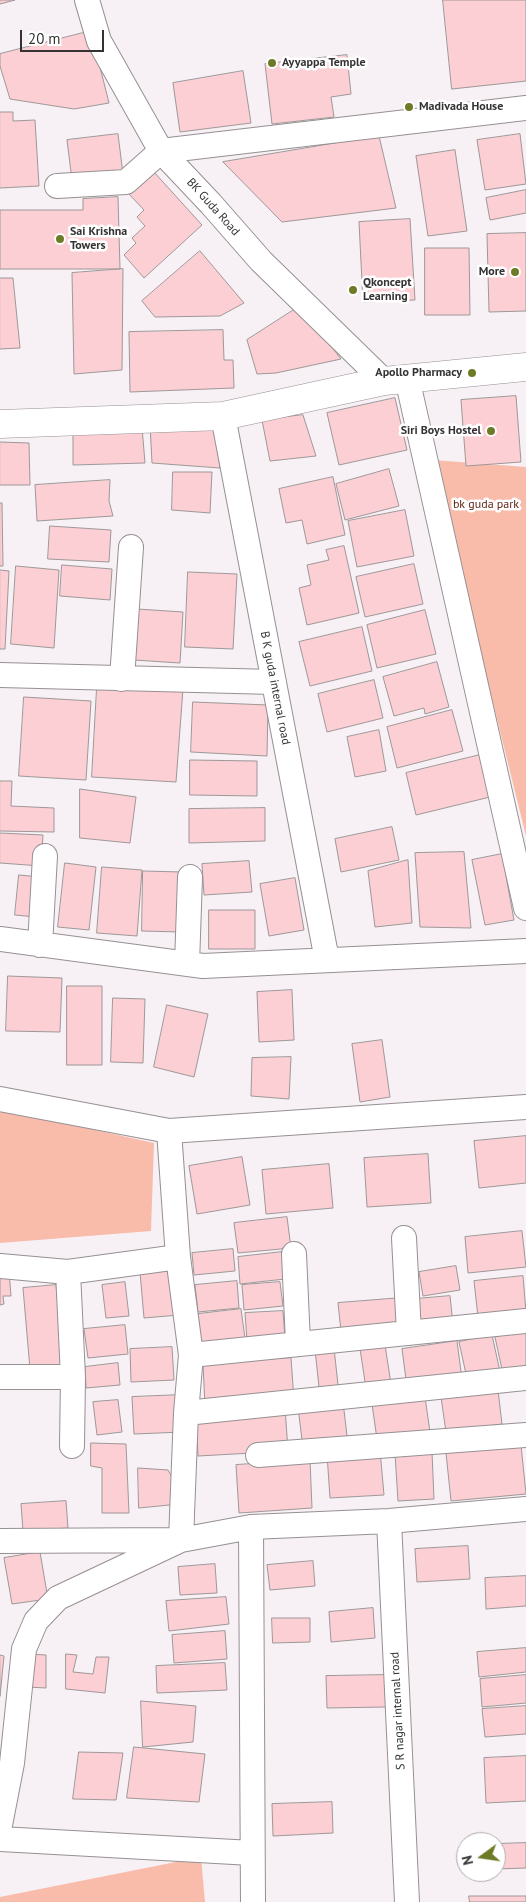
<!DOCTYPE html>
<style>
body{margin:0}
#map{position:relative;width:526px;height:1902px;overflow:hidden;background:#f7f0f4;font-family:"PT Sans",sans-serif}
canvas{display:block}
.north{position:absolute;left:456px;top:1832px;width:50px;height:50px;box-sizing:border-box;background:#fff;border:1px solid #aeadad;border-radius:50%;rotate:256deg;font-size:14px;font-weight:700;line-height:20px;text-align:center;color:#343233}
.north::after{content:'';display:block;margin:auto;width:18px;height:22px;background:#6f7a27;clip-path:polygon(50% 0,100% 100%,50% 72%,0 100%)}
.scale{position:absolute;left:20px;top:30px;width:84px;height:22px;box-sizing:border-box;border:2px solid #343233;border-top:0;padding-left:6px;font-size:15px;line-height:18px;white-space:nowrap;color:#343233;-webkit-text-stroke:4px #fff;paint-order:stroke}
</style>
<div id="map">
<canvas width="526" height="1902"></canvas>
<div class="north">N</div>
<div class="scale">20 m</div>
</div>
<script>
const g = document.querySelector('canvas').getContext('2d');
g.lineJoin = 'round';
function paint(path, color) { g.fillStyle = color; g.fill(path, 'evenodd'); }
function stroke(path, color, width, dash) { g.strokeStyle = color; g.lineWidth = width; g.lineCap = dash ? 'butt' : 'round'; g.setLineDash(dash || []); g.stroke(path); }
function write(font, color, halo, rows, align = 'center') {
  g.font = font + ' "PT Sans",sans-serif'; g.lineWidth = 5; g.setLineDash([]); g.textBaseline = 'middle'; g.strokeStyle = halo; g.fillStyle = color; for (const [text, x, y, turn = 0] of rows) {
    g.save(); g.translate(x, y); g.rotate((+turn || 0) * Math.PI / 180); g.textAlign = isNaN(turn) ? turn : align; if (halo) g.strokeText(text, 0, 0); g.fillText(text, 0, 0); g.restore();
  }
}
const green = new Path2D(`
 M433 460 526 467V836Z
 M0 1109 154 1143 151 1231 0 1243Z
 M201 1857 205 1902H0V1897Z`);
const building = new Path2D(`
 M0 0H15L0 4Z
 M443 0H526V81L452 89Z
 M91 31 109 103 74 109 10 99 0 66V54Z
 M347 55 351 94 331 97 334 117 272 124 265 64Z
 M243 71 251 123 180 132 173 83Z
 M0 112H13V121L35 120 39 186 0 188Z
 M118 134 123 174 72 180 67 140Z
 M520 134 526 184 485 190 477 140Z
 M379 136 396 208 282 222 223 162Z
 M455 150 467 231 428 236 416 156Z
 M153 171 202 225 144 278 124 255 136 243 132 238 145 226 137 217 144 210 128 193Z
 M526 190V213L490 220 486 198Z
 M118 197 120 269H0V210H83V199Z
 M410 219 415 300 363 302 359 222Z
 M526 233V311L489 312 487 234Z
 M425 248H469L470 315H425Z
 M200 251 244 303 220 316 155 317 142 301Z
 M123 269 122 370 74 374 72 273Z
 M0 278H13L20 348 0 349Z
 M300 306 341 359 276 373 257 374 247 340Z
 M223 330 224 360H233L234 388 130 392 129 332Z
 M516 396 521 462 466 466 461 400Z
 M395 398 407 450 339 465 327 413Z
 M303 415 316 456 270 461 262 420Z
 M215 423 220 468 152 463 150 424Z
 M142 427 145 463 73 465V429Z
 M0 442 29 443 30 485H0Z
 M389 469 399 506 345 520 336 484Z
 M173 472H212L210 513 172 510Z
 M333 477 345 535 307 544 302 520 286 523 279 489Z
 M110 480 109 501 113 516 37 521 35 485Z
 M0 503H2L3 566H0Z
 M405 510 414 556 357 567 348 521Z
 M50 526 111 530 109 562 48 559Z
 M344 546 359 613 307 625 299 588 311 585 307 565 329 560 326 550Z
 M414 564 423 604 365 617 356 577Z
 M62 565 112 569 110 600 60 596Z
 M16 566 59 570 54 648 11 644Z
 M0 570 9 571 5 649H0Z
 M188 572 237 574 233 649 185 647Z
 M137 609 183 612 180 663 134 660Z
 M425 610 436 654 377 668 367 625Z
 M362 627 372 671 310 686 299 642Z
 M437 662 449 707 425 714 424 708 394 716 383 677Z
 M374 680 383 718 327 732 318 694Z
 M97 688 183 689 176 782 92 777Z
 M24 697 91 701 86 780 19 776Z
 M193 702 268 705 267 756 191 752Z
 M452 710 463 751 397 768 387 727Z
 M379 730 386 771 355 777 347 737Z
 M480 755 490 797 416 815 406 773Z
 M190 760 257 761V796L190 795Z
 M0 781H12L11 806 54 808V832L0 831Z
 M80 789 136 797 130 843 80 838Z
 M265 808V841L189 843V809Z
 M392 827 399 860 341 872 335 839Z
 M0 833 43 835 41 866 0 863Z
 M464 852 471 928 420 927 415 853Z
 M502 854 514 920 485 925 472 860Z
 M408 860 412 923 375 927 368 871Z
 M249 861 252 892 204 895 202 864Z
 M65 863 96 867 89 930 58 927Z
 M102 867 142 870 137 936 97 933Z
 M143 871 183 872 181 932 142 931Z
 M19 875 40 877 36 917 15 915Z
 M295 878 304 930 269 936 260 884Z
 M209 910H255V949H209Z
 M8 976 62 978 60 1032 6 1031Z
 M67 986H102V1065H67Z
 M292 990 294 1040 259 1042 257 992Z
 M113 998 145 999 143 1063 111 1062Z
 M167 1005 208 1014 194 1077 154 1067Z
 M382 1040 390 1097 360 1102 352 1044Z
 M291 1057 289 1099 251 1096 252 1058Z
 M526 1136V1183L479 1188 474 1141Z
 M428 1154 431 1203 367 1207 364 1158Z
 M242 1157 250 1205 197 1214 189 1166Z
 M329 1164 333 1208 266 1214 262 1170Z
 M287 1217 291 1248 238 1253 234 1223Z
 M522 1231 526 1267 468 1273 465 1237Z
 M233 1249 235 1271 194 1275 192 1253Z
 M282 1252 285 1279 240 1284 238 1257Z
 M456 1266 460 1290 423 1296 419 1272Z
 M174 1269 179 1315 144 1318 140 1272Z
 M9 1271 11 1296H3L4 1304 0 1305V1272Z
 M523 1276 526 1312 478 1317 474 1281Z
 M237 1281 239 1308 198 1312 195 1285Z
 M125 1282 129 1316 106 1318 102 1285Z
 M280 1282 283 1306 244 1310 242 1285Z
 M56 1285 64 1366 30 1369 23 1288Z
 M450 1296 453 1324 418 1327 415 1299Z
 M401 1298 404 1326 341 1331 338 1303Z
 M241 1309 245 1338 201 1343 198 1314Z
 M283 1311 285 1338 247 1340 245 1313Z
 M125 1325 128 1354 88 1358 84 1329Z
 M526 1331V1370L503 1374 495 1337Z
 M492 1335 501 1376 468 1383 459 1342Z
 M457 1341 462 1379 407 1387 402 1349Z
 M385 1345 391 1384 366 1388 360 1349Z
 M172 1347 174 1380 131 1382 130 1349Z
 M334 1348 339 1394 320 1396 315 1350Z
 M291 1358 294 1400 205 1405 203 1364Z
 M118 1363 120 1385 86 1388 85 1367Z
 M497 1382 502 1424 446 1432 440 1390Z
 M424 1390 430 1432 377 1439 371 1397Z
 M181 1395 183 1432 134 1434 132 1397Z
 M118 1400 122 1432 97 1435 93 1402Z
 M343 1402 348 1444 303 1448 298 1407Z
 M285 1407 288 1451 198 1456 196 1413Z
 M91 1443 126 1444 129 1513H102V1468L91 1466Z
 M521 1445 526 1494 451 1501 446 1453Z
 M380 1450 384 1495 330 1498 327 1454Z
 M432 1452 434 1499 398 1501 395 1454Z
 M310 1460 312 1508 239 1513 236 1465Z
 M138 1468 168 1470 178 1488 179 1504 139 1508Z
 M66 1501 68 1528 23 1531 21 1504Z
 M468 1546 470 1579 417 1582 415 1549Z
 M40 1552 48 1599 12 1604 4 1558Z
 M313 1561 315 1586 270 1590 267 1565Z
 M215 1564 217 1593 180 1595 178 1567Z
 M526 1576V1606L486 1609 485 1578Z
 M226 1597 229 1624 169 1631 166 1601Z
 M373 1608 375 1638 331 1642 329 1612Z
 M272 1618H310V1642L273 1643Z
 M225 1631 227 1659 174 1663 172 1635Z
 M526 1648V1672L479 1677 477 1652Z
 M28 1654 46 1655V1688L27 1687Z
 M66 1654 77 1655 73 1672 93 1674 96 1657H109L105 1693 66 1689Z
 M0 1655 4 1656 0 1696Z
 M225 1663 227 1690 157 1693 156 1666Z
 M386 1675V1707L327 1708 326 1676Z
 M526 1675V1703L482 1707 480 1679Z
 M141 1701 196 1706 193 1742 143 1747Z
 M526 1706V1734L485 1737 482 1709Z
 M134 1747 205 1754 199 1802 127 1798Z
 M79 1752 123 1753 116 1800 73 1799Z
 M526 1756V1801L486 1803 484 1758Z
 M332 1802 333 1833 273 1836 272 1804Z
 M526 1843V1868L496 1869V1844Z
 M469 1896H526V1902H470Z`);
const minor = new Path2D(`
 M87 0 99 41 161 151 211 204 261 261 384 381
 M57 186 126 182 161 151 526 108
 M407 378 526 908
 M223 416 327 960
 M0 675 274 682
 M122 679 131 547
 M0 939 203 966 526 951
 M40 945 45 856
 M187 964 190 877
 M0 1099 169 1131
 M404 1238 409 1333
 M294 1254 298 1343
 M0 1266 68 1272 73 1377H0
 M68 1272 178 1257
 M191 1355 526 1321
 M186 1413 526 1378
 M72 1446 73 1377
 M258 1455 526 1435
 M389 1521 407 1902
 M251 1527 181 1540 186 1413 191 1355 178 1257 169 1131 526 1107
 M0 1541 173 1540
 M0 1825 12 1763 24 1649 36 1621 58 1598 181 1540
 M0 1839 252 1853
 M253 1902 251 1527 389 1521 526 1509`);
const tertiary = new Path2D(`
 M0 424 223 416 384 381 526 367`);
const markers = [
 [272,63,5,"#6f7a27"],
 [409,107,5,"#6f7a27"],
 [60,239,5,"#6f7a27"],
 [515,272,5,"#6f7a27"],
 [353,290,5,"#6f7a27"],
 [472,373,5,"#6f7a27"],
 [491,431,5,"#6f7a27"]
];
const poiNames = [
 ["Ayyappa Temple",282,63],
 ["Madivada House",419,107],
 ["Sai Krishna",70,232],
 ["Towers",70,246],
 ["More",505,272,"right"],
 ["Qkoncept",363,283],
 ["Learning",363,297],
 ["Apollo Pharmacy",462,373,"right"],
 ["Siri Boys Hostel",481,431,"right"]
];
const streetNames = [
 ["BK Guda Road",213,207,48],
 ["B K guda internal road",275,688,79],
 ["S R nagar internal road",398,1711,-93]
];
const parkNames = [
 ["bk guda park",486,505]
];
paint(green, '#f9bcaa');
paint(building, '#fccfd4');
stroke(building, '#9e9798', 1);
stroke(minor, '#969093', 26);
stroke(tertiary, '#969093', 29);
stroke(minor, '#fff', 24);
stroke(tertiary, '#fff', 28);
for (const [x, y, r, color] of markers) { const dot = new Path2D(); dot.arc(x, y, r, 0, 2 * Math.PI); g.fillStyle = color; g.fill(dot); stroke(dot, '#fff', 2); }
write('bold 12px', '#343233', '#fff', poiNames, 'left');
write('12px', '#343233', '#fff', streetNames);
write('12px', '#5a1f0d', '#fff', parkNames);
</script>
